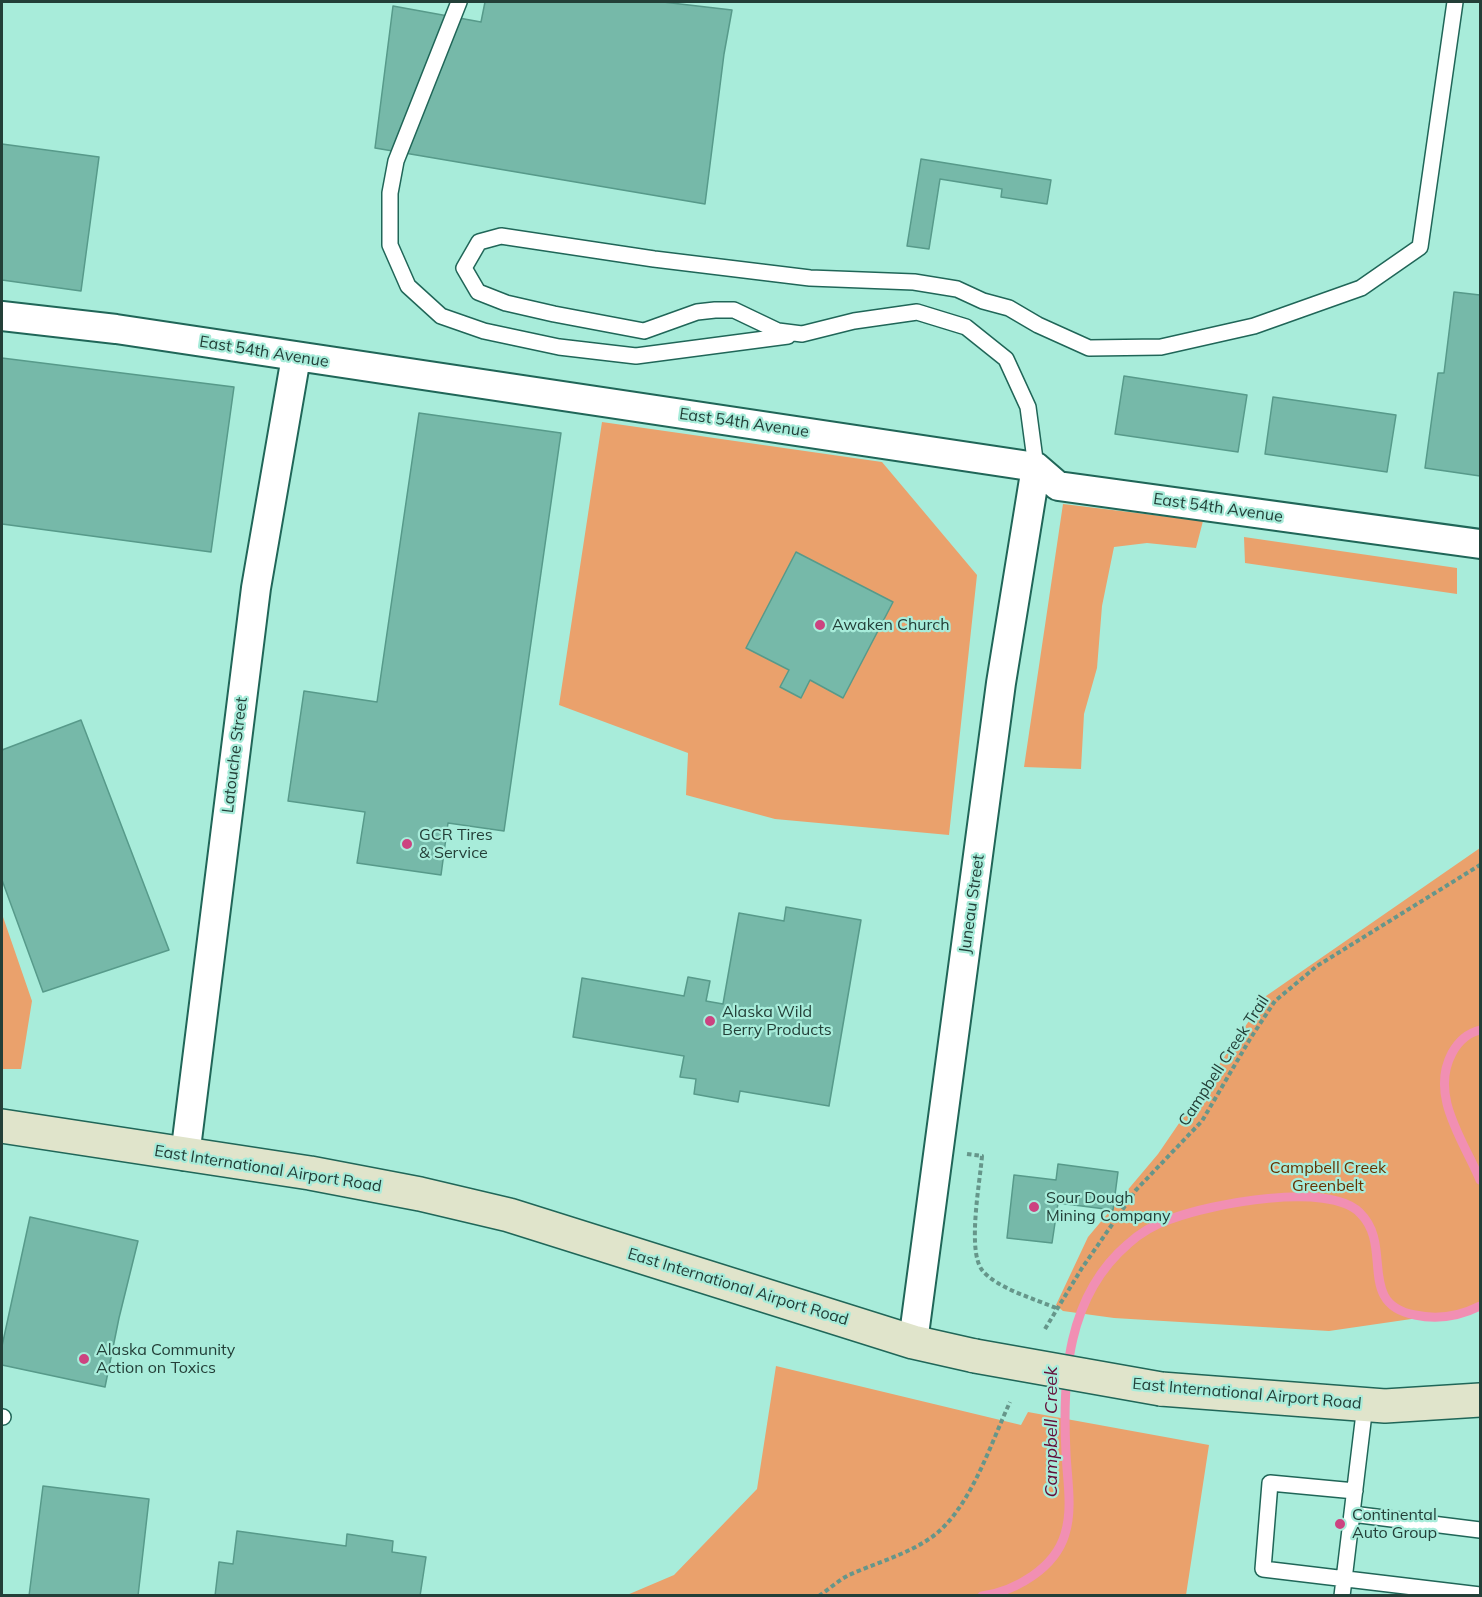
<!DOCTYPE html>
<style>
body{margin:0}
#map{position:relative;width:1482px;height:1597px;overflow:hidden;background:#a8ecda;font-family:Mulish,sans-serif}
canvas{display:block}
.frame{position:absolute;inset:0;border:3px solid #233f38;pointer-events:none}
</style>
<div id="map">
<canvas width="1482" height="1597"></canvas>
<div class="frame"></div>
</div>
<script>
const g = document.querySelector('canvas').getContext('2d');
g.lineJoin = 'round';
function paint(path, color) { g.fillStyle = color; g.fill(path, 'evenodd'); }
function stroke(path, color, width, dash) { g.strokeStyle = color; g.lineWidth = width; g.lineCap = dash ? 'butt' : 'round'; g.setLineDash(dash || []); g.stroke(path); }
function write(font, color, halo, rows, align = 'center') {
  g.font = font + ' Mulish,sans-serif'; g.lineWidth = 4.5; g.setLineDash([]); g.textBaseline = 'middle'; g.strokeStyle = halo; g.fillStyle = color; for (const [text, x, y, turn = 0] of rows) {
    g.save(); g.translate(x, y); g.rotate((+turn || 0) * Math.PI / 180); g.textAlign = isNaN(turn) ? turn : align; if (halo) g.strokeText(text, 0, 0); g.fillText(text, 0, 0); g.restore();
  }
}
const green = new Path2D(`
 M602 422 882 462 977 575 949 835 775 819 686 795 688 753 559 705Z
 M1063 504 1203 521 1196 548 1147 543 1114 547 1102 606 1097 668 1084 714 1081 769 1024 767Z
 M1244 537 1457 568V594L1245 563Z
 M1480 848V1309L1329 1331 1114 1318 1063 1311 1056 1305 1088 1237 1158 1154 1266 996Z
 M2 914 32 1001 21 1069H2Z
 M776 1366 1021 1425 1028 1412 1209 1445 1186 1595H627L674 1575 757 1489Z`);
const stream = new Path2D(`
 M1480 1030C1468 1033 1458 1042 1452 1053 1429 1096 1464 1141 1480 1180
 M982 1596C1016 1591 1055 1568 1065 1534 1073 1508 1067 1479 1066 1453 1062 1378 1067 1296 1128 1244 1140 1233 1156 1224 1171 1219 1210 1204 1329 1181 1360 1213 1394 1246 1356 1304 1415 1315 1438 1320 1460 1316 1480 1306`);
const building = new Path2D(`
 M485 2H663L732 10 724 54 705 204 375 148 393 6 481 22Z
 M2 144 99 157 81 291 2 280Z
 M921 159 1051 180 1047 204 1001 197 1002 189 940 179 929 249 907 246Z
 M1454 292 1480 295V476L1425 468 1438 373H1444Z
 M2 358 234 387 211 552 2 524Z
 M1124 376 1247 395 1238 452 1115 434Z
 M1273 397 1396 415 1387 472 1265 454Z
 M419 413 561 433 504 831 448 823 441 875 357 863 365 812 288 801 304 691 377 702Z
 M796 552 893 602 843 698 810 680 801 698 780 687 789 670 746 648Z
 M81 720 169 950 43 992 2 880V750Z
 M786 907 861 920 829 1106 740 1091 738 1102 694 1094 696 1079 680 1077 684 1056 573 1037 582 978 684 996 688 977 710 981 706 1001 723 1004 739 913 784 921Z
 M1058 1164 1118 1172 1113 1210 1058 1203 1052 1243 1007 1238 1014 1175 1056 1180Z
 M30 1217 138 1241 119 1318 105 1387 2 1365V1346Z
 M43 1486 149 1499 138 1596H29Z
 M237 1531 346 1546 347 1534 393 1541 392 1552 426 1557 420 1596H215L219 1562 233 1564Z`);
const path = new Path2D(`
 M967 1154 982 1156C980 1182 967 1250 982 1270 996 1288 1035 1299 1056 1308
 M1045 1329 1082 1268 1136 1190 1202 1121 1250 1039 1275 1001 1317 966 1480 865
 M819 1596C829 1589 839 1580 849 1575 876 1563 905 1555 929 1539 969 1513 990 1445 1010 1402`);
const service = new Path2D(`
 M459 2 396 161 390 193V245L408 286 441 316 484 331 559 347 636 356 788 336
 M1036 467 1028 407 1006 359 966 327 917 312 854 321 802 334 778 331 734 310H715L697 312 644 331 554 314 506 303 478 292 464 268 479 242 501 236 654 259 810 278 914 282 957 289 983 301 1009 308 1038 325 1089 348 1161 347 1254 326 1361 288 1420 247 1455 2
 M2 1417H3
 M1355 1491 1270 1483 1263 1569 1480 1595
 M1352 1514 1480 1530
 M1342 1596 1365 1405`);
const minor = new Path2D(`
 M2 316 116 329 1036 467 1058 486 1480 544
 M185 1156 256 588 296 357
 M913 1342 1001 683 1036 467`);
const secondary = new Path2D(`
 M2 1126 310 1173 420 1194 509 1215 913 1342 975 1356
 M1161 1389 1385 1406 1480 1400`);
const secondaryBridge = new Path2D(`
 M975 1356 1161 1389`);
const markers = [
 [820,625,6,"#cc4380"],
 [407,844,6,"#cc4380"],
 [710,1021,6,"#cc4380"],
 [1034,1207,6,"#cc4380"],
 [84,1359,6,"#cc4380"],
 [1340,1524,6,"#cc4380"]
];
const streetNames = [
 ["East 54th Avenue",264,352,9],
 ["East 54th Avenue",744,423,8],
 ["East 54th Avenue",1218,508,8],
 ["Latouche Street",235,755,-83],
 ["Juneau Street",972,904,-82],
 ["Campbell Creek Trail",1224,1061,-57],
 ["East International Airport Road",268,1169,9],
 ["East International Airport Road",738,1287,17],
 ["East International Airport Road",1247,1394,5]
];
const poiNames = [
 ["Awaken Church",832,625],
 ["GCR Tires",419,835],
 ["& Service",419,853],
 ["Alaska Wild",722,1012],
 ["Berry Products",722,1030],
 ["Sour Dough",1046,1198],
 ["Mining Company",1046,1216],
 ["Alaska Community",96,1350],
 ["Action on Toxics",96,1368],
 ["Continental",1352,1515],
 ["Auto Group",1352,1533]
];
const parkNames = [
 ["Campbell Creek",1328,1168],
 ["Greenbelt",1328,1186]
];
const waterNames = [
 ["Campbell Creek",1052,1432,-90]
];
paint(green, '#eaa16c');
stroke(stream, '#f18fb3', 9);
paint(building, '#76b9a9');
stroke(building, '#579a8a', 1.5);
stroke(service, '#206658', 18);
stroke(minor, '#206658', 32);
stroke(secondary, '#206658', 36);
stroke(path, '#66968a', 4, [4.5, 3]);
stroke(service, '#fff', 15);
stroke(minor, '#fff', 28);
stroke(secondary, '#e0e4cb', 33);
stroke(secondaryBridge, '#206658', 36, []);
stroke(secondaryBridge, '#e0e4cb', 33);
for (const [x, y, r, color] of markers) { const dot = new Path2D(); dot.arc(x, y, r, 0, 2 * Math.PI); g.fillStyle = color; g.fill(dot); stroke(dot, '#a8ecda', 2); }
write('16px', '#233f38', '#a8ecda', streetNames);
write('16px', '#233f38', '#a8ecda', poiNames, 'left');
write('16px', '#663200', '#a8ecda', parkNames);
write('italic 18px', '#640d38', '#a8ecda', waterNames);
</script>
